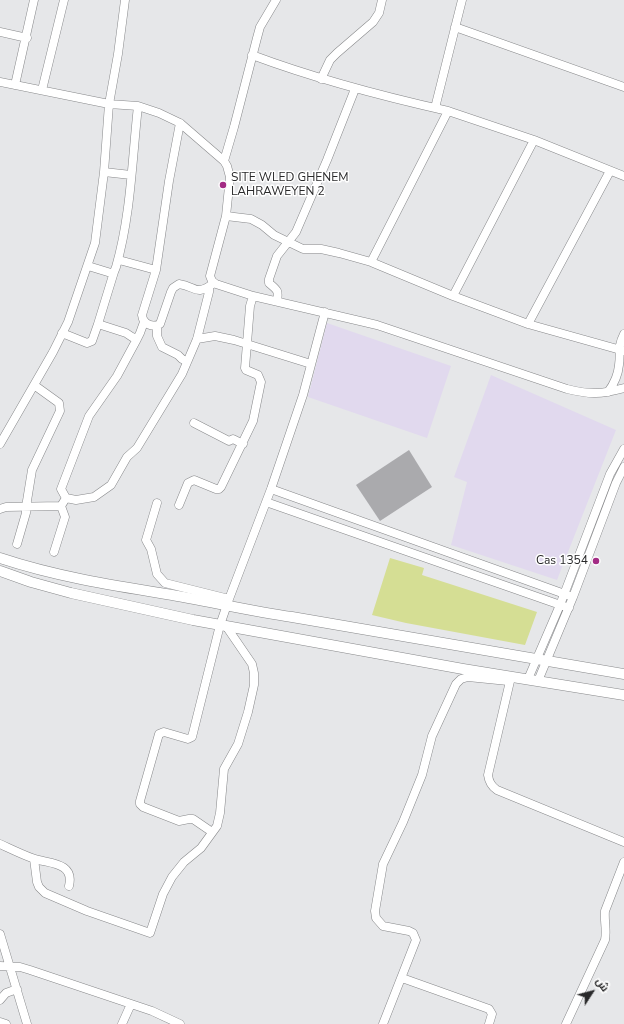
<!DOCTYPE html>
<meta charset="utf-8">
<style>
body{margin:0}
#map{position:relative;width:624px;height:1024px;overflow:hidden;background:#e6e7e9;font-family:"Nunito Sans",Cairo,sans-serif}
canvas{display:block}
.north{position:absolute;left:572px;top:972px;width:40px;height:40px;-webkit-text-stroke:3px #fff;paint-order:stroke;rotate:54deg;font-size:11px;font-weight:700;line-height:16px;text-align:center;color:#29292a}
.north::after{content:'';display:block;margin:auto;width:14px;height:18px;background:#29292a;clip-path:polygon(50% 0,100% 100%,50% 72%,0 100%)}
</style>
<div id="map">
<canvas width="624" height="1024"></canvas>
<div class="north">ش</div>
</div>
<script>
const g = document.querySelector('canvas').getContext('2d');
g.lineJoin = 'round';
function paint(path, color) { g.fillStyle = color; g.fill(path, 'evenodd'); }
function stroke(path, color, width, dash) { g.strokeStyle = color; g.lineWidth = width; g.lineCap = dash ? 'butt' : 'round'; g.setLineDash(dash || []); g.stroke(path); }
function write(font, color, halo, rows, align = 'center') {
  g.font = font + ' "Nunito Sans",sans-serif'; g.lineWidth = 3; g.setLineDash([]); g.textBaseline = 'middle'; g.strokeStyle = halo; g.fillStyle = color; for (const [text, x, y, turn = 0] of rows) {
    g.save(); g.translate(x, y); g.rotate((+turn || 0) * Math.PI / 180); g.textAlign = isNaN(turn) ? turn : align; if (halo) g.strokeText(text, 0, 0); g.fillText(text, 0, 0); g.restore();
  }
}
const education = new Path2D(`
 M327 323 451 366 427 438 308 397Z
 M491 375 616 430 557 580 451 545 467 482 454 477Z`);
const green = new Path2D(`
 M390 558 424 568 422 575 537 612 525 645 406 623 372 615Z`);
const building = new Path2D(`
 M409 450 432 487 380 521 356 485Z`);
const minor = new Path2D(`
 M455 27 624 87
 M0 32 27 38
 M252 55C316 79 381 96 448 111
 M321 79 330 60 337 53 373 22 379 13 382 0
 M0 82 109 104 138 106 159 113 180 123 224 161 227 166 230 177 226 216 210 276 212 281 216 284 253 296 377 325 567 389C591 395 601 394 624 388
 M15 85 34 0
 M42 90 64 0
 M435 108 462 0
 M180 123 169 181 156 270 142 315C143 324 152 328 160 324L171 292 173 288 179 284C196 286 195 297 214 283
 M224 161 234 127 257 38 260 27 276 0
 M104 172 131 175
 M226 216 251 219 262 225 274 235 303 249H321L339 253 371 262 453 296 528 324 624 351
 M119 260 156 270
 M371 262 448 111 534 140 624 176
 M88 266 111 273 114 272 116 267C131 215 132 160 138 106
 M114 272 98 324 126 333 132 337 137 339 140 333 144 322
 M453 296 534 140
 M277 301C279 290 277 290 269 283V279L277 256 296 232 327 160 355 89
 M528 324 610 171
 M157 326V336L162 347 178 355 182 359 186 361
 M62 333 87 343 92 341 98 324
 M197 339 215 336 234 340 311 364
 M608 392C614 384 618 376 619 365 621 351 617 348 624 334
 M194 423 229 441 233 439 243 444
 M0 444 53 352 68 322 95 243 104 172 109 104 118 54 125 0
 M271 489 573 597
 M66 498 76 500 94 497 111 485 127 457 137 448 182 374 197 339 209 292V287
 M266 502 569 608
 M157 503 146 540 151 549 157 574 165 583 229 599
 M179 505 188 483 194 480 216 489H219L221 487 253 421 261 382 258 375 246 370 245 368 250 306 253 296
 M0 509 6 507 61 506
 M17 544 26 513V507L32 470 60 411 59 403 34 385
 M54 552 65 517 61 506 66 498 61 489 89 416 117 376 137 339
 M511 677 488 775C489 782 491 786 497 790L624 842
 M528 679 560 605 610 474 624 449
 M538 681 573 597 616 483 624 467
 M212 832 193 819H189L179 821 143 807 140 804V801L159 734 164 732 188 739 192 737 220 625 229 599 271 489 303 395 325 312
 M0 844C11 849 21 854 32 858 47 864 75 861 69 886
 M34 859 37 882 39 887 45 893 87 911 150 933 163 894 172 877 184 862 201 848 217 826 220 813 224 769 238 744 248 712 254 685V673L252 664 226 626
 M0 934 27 1024
 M0 966 20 967 30 970 152 1011 180 1024
 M402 978 489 1009 492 1014 489 1024
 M0 1000 6 993 17 989
 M0 1022 6 1024
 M122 1024 131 1004
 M383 1024 416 940 413 933 409 931 383 926 376 918 375 911 383 864 403 822 422 775 432 736 456 684 461 679 468 677 508 681
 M566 1024 605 940C607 930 604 921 605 911L624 862`);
const tertiary = new Path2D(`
 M0 558C54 576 110 585 166 594 208 601 250 611 292 617L624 674
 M0 571 31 582 71 593 193 620 463 669 624 695`);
const markers = [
 [223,185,4,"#a32c85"],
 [596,561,4,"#a32c85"]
];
const poiNames = [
 ["SITE WLED GHENEM",231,178],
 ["LAHRAWEYEN 2",231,192],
 ["Cas 1354",588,561,"right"]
];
paint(education, '#e1d9ee');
paint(green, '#d5de94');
paint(building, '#aaaaad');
stroke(minor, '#87888a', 9);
stroke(tertiary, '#87888a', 11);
stroke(minor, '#fff', 8);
stroke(tertiary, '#fff', 10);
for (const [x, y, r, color] of markers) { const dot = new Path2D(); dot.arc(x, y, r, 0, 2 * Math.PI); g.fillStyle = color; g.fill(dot); stroke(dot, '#fff', 1.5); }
write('12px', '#29292a', '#fff', poiNames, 'left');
</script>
